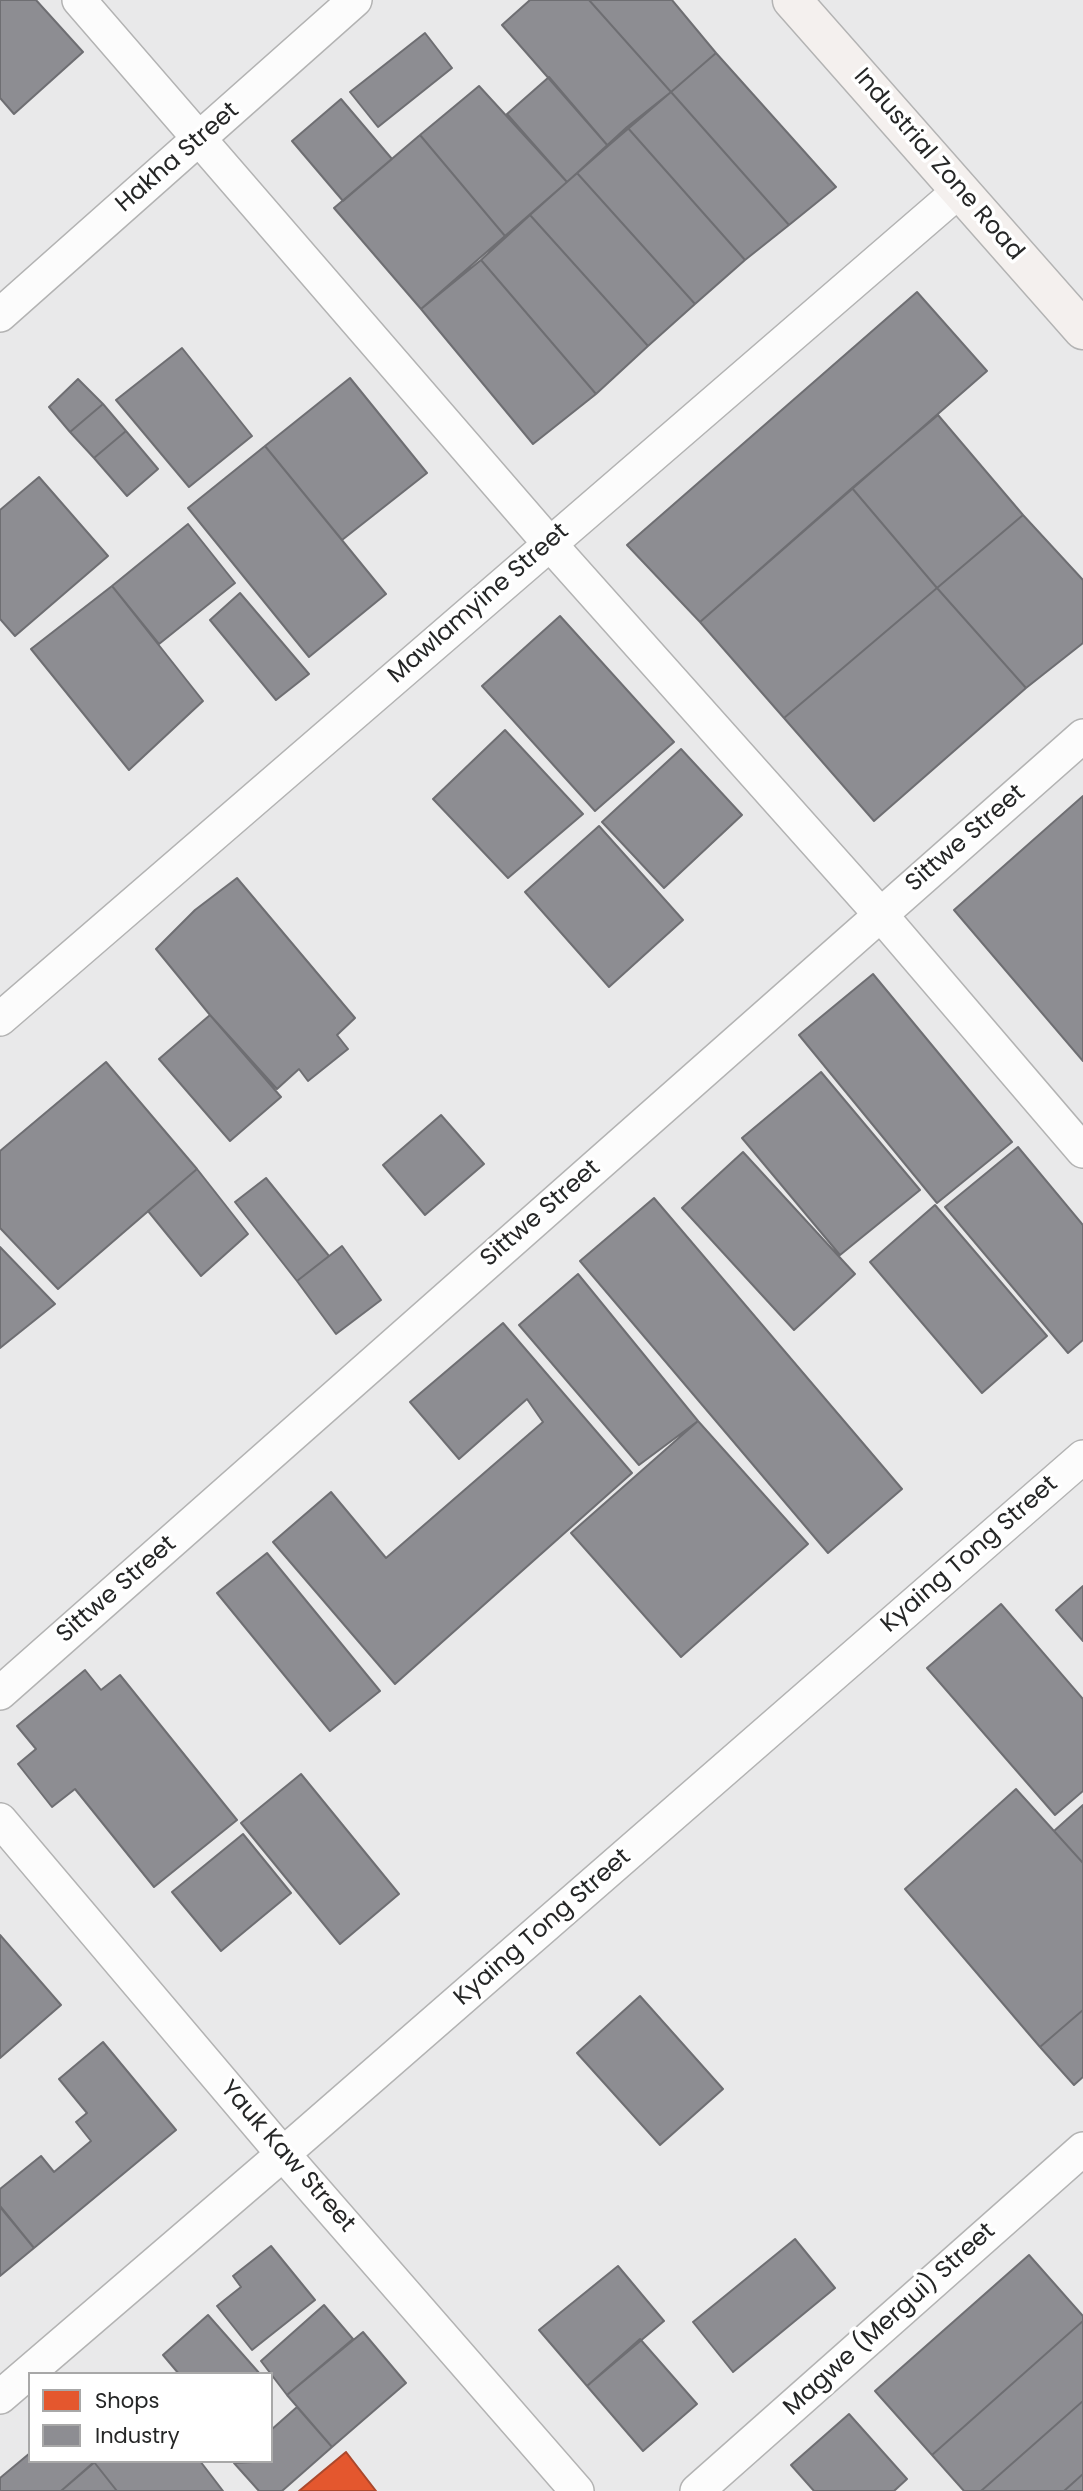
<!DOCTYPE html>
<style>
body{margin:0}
#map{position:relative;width:1083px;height:2491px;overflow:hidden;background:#e9e9ea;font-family:Poppins,sans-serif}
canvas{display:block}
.legend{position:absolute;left:28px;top:2372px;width:245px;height:91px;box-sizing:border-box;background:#fff;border:2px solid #a8a8a8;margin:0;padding:9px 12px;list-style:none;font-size:21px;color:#252626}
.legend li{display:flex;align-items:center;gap:14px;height:35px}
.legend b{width:35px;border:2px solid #a8a8a8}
</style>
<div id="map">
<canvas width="1083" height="2491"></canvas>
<ul class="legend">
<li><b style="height:19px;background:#e4572e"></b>Shops</li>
<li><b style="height:19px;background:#8d8d92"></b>Industry</li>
</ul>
</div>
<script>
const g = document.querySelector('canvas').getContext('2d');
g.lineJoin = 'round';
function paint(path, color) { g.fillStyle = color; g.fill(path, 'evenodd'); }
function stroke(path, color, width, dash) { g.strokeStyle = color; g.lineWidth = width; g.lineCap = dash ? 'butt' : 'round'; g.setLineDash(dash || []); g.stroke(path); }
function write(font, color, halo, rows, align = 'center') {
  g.font = font + ' Poppins,sans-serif'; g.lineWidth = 7; g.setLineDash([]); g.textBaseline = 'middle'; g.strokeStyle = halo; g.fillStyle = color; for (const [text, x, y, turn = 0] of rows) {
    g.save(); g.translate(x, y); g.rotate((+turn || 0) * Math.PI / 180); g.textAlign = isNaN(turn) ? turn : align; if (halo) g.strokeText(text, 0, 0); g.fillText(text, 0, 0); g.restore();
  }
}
const shops = new Path2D(`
 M346 2452 376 2491H299Z`);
const industry = new Path2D(`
 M0 0H36L83 52 14 114 0 98Z
 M530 0H589L671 92 608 146 502 25Z
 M589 0H672L716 53 671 92Z
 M425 33 452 68 378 127 350 92Z
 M716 53 836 187 789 225 671 92Z
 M549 77 608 146 567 182 507 114Z
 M479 86 567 182 505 236 420 135Z
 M671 92 789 225 745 260 627 127Z
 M341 99 392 159 343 201 292 141Z
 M627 127 745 260 695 304 577 173Z
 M420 135 505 236 421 309 334 208Z
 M577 173 695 304 648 346 530 215Z
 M530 215 648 346 596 394 481 260Z
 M481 260 596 394 533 444 421 309Z
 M917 292 987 371 700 622 627 545Z
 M182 348 252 436 189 487 116 400Z
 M350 378 427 473 342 540 265 446Z
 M78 379 103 404 70 432 49 407Z
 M103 404 126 431 94 458 70 432Z
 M938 415 1023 515 937 588 852 488Z
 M126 431 158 469 127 496 94 458Z
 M265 446 386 594 309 657 188 508Z
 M39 477 108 556 15 636 0 619V510Z
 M852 488 937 588 784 718 700 622Z
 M1023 515 1083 580V643L1026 688 937 588Z
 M188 524 235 583 159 644 112 586Z
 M112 586 203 701 129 770 31 649Z
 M937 588 1026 688 874 821 784 718Z
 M240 593 309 674 276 700 210 620Z
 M560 616 674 742 595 811 482 686Z
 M505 730 583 814 508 878 433 799Z
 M681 749 742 815 664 888 602 822Z
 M1083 796V1061L954 910Z
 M599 826 683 920 609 987 525 892Z
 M237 878 355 1018 337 1035 348 1049 308 1081 299 1069 277 1089 210 1015 156 949 195 910Z
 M873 974 1012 1142 937 1203 799 1035Z
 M210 1015 281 1097 230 1141 159 1059Z
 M106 1062 197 1169 58 1289 0 1228V1151Z
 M821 1072 920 1190 840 1255 742 1138Z
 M441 1115 484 1164 425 1215 383 1165Z
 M1018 1147 1083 1225V1340L1068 1353 945 1207Z
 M743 1152 855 1274 794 1330 682 1208Z
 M197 1169 248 1234 201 1276 148 1211Z
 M266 1178 329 1256 297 1281 235 1202Z
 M654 1198 902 1489 828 1553 580 1261Z
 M935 1205 1047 1336 982 1393 870 1262Z
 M342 1246 381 1300 336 1334 297 1281Z
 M0 1247 55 1304 0 1348Z
 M578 1274 698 1421 639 1465 519 1325Z
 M503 1323 632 1473 395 1684 273 1542 331 1492 386 1558 543 1422 527 1399 459 1459 410 1402Z
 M698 1421 808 1544 681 1657 571 1533Z
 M267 1553 380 1691 330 1731 217 1593Z
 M1083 1586V1641L1056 1610Z
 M1001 1604 1083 1699V1791L1055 1815 927 1668Z
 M85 1670 101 1690 120 1675 237 1820 154 1887 75 1789 52 1807 18 1764 36 1749 17 1726Z
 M301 1774 399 1894 340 1944 241 1823Z
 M1016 1789 1083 1863V2010L1040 2047 905 1889Z
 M1083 1805V1863L1054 1831Z
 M243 1834 291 1893 221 1951 172 1892Z
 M0 1935 61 2005 0 2058Z
 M640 1996 723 2089 660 2145 577 2053Z
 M1083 2010V2077L1074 2085 1040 2047Z
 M103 2042 176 2130 34 2248 0 2206V2189L41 2156 54 2172 91 2141 76 2122 87 2113 59 2079Z
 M0 2207 34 2248 0 2276Z
 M795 2239 835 2288 733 2372 693 2322Z
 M271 2246 315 2300 252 2350 217 2306 241 2287 233 2276Z
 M1029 2255 1083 2316V2321L932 2455 875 2391Z
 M618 2266 664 2321 587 2386 539 2330Z
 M324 2305 353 2339 287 2395 261 2361Z
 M208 2315 260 2374H179L163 2355Z
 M1083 2321V2401L981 2491H964L932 2455Z
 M363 2332 406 2383 332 2447 287 2395Z
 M640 2339 697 2404 643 2451 587 2386Z
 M1083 2401V2474L1064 2491H981Z
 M297 2407 332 2447 282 2491H259L234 2463 271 2461V2430Z
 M849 2414 907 2479 894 2491H814L791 2465Z
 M30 2453V2461H96L61 2491H0V2478Z
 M200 2461 223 2491H117L94 2462Z
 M94 2462 117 2491H61Z
 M1083 2474V2491H1064Z`);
const street = new Path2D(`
 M79 0 549 543 880 914 1083 1151
 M0 315 355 0
 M0 1019 960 190
 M0 1693 1083 736
 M0 1820 283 2154 577 2491
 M0 2397 283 2154 1083 1457
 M697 2491 1083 2149`);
const secondary = new Path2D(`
 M792 0 1083 330`);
const streetNames = [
 ["Hakha Street",178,158,-41],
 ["Industrial Zone Road",938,165,49],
 ["Mawlamyine Street",479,604,-41],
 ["Sittwe Street",966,839,-41],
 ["Sittwe Street",541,1214,-41],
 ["Kyaing Tong Street",970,1555,-41],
 ["Sittwe Street",117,1590,-41],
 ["Kyaing Tong Street",543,1928,-41],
 ["Yauk Kaw Street",287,2157,49],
 ["Magwe (Mergui) Street",890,2320,-42]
];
paint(shops, '#e4572e');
stroke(shops, '#ab482c', 2);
paint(industry, '#8d8d92');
stroke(industry, '#6e6e72', 2);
stroke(street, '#b3b3b3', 36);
stroke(secondary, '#b3b3b3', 41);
stroke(street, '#fcfcfc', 33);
stroke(secondary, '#f4f0ee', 38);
write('24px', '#252626', '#fff', streetNames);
</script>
